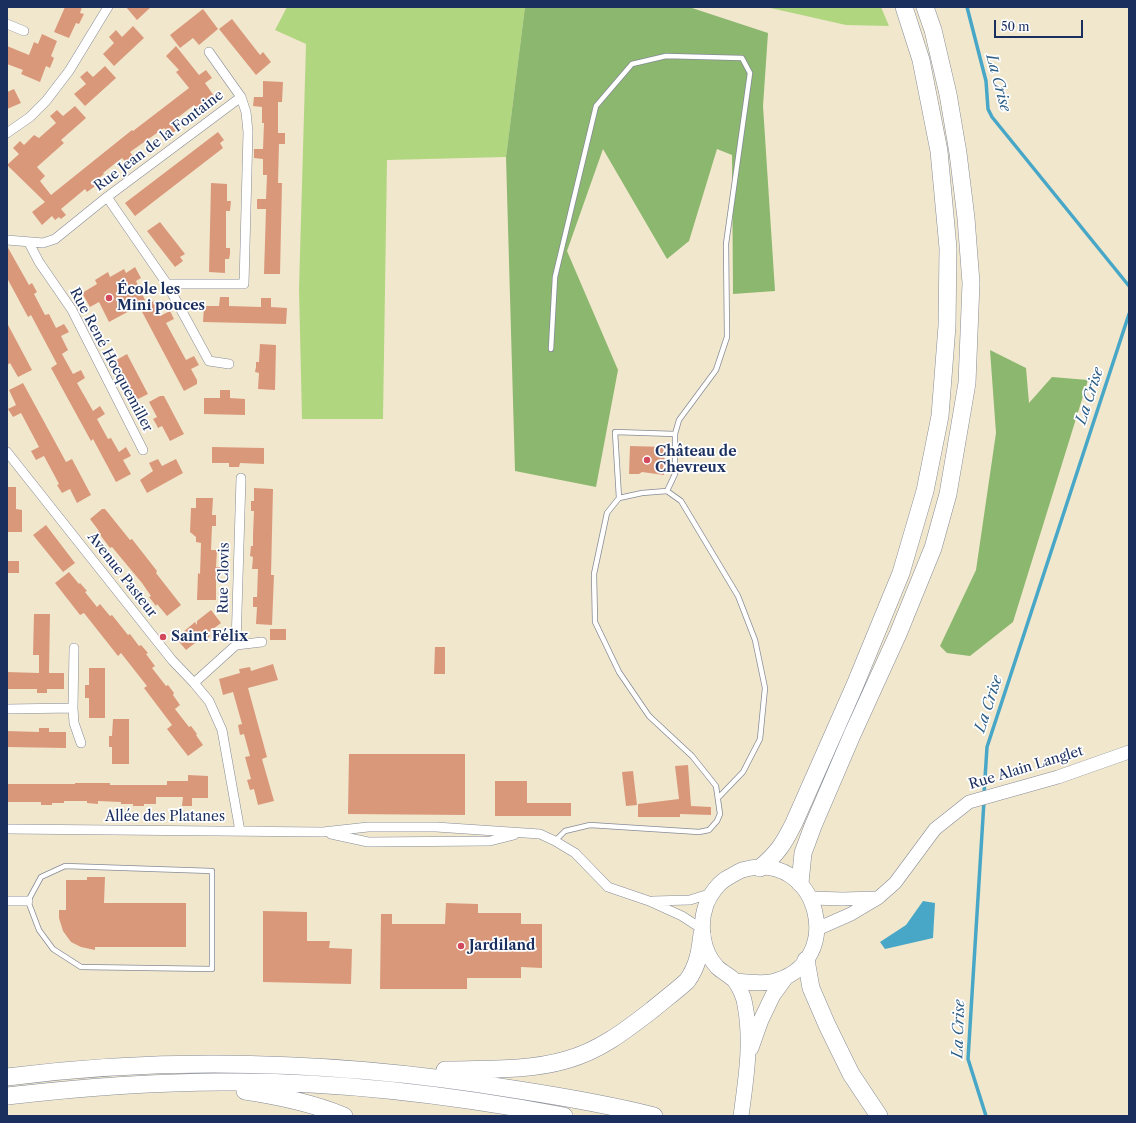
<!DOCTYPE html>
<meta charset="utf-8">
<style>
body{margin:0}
#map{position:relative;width:1136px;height:1123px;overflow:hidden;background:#f1e7cd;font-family:"Libre Caslon Text",serif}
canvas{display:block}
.frame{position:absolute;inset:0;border:8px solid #1b2f5e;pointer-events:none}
.scale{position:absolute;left:994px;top:20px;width:89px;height:18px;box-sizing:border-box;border:2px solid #1b2f5e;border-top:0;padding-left:5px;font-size:12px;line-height:14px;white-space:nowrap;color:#1b2f5e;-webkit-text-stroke:3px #fff;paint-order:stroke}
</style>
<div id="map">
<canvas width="1136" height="1123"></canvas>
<div class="frame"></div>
<div class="scale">50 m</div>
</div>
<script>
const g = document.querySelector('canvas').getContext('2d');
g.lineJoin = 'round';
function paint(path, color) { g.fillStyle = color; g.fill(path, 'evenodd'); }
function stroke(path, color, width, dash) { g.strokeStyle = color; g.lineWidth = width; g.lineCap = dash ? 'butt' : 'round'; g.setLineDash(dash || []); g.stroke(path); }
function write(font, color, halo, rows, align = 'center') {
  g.font = font + ' "Libre Caslon Text",serif'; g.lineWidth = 3.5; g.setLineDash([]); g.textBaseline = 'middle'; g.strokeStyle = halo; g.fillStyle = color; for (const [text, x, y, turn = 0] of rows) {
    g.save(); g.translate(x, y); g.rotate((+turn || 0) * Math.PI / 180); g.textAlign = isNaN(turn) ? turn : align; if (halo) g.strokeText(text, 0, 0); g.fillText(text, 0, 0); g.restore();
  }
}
const green = new Path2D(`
 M287 7H525L506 157 387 160 383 419H302L299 289 306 44 275 30Z
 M766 7H881L889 26 846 25Z`);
const forest = new Path2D(`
 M525 7H689L768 33 763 106 775 291 733 294 732 155 717 149 689 241 667 259 603 149 567 251 618 370 596 487 515 471 506 157Z
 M990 350 1026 368 1029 403 1052 377 1088 380 1013 622 970 656 947 653 940 646 976 570 996 433Z`);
const water = new Path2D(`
 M923 901 935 903 933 938 885 949 880 942 906 925Z`);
const stream = new Path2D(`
 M967 7 986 81 988 109 992 117 1129 286
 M984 794 987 747 1129 314
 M984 801 968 1059 986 1116`);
const building = new Path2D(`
 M65 7H82L80 13 84 14 79 24 76 23 69 38 54 32Z
 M126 7H151L137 20Z
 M203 9 218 29 199 45 193 38 180 48 170 35Z
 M232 19 260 55 263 52 271 62 256 75 219 29Z
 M133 26 144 38 114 66 103 54 114 43 109 37 116 30 122 37Z
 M42 34 57 41 51 56 54 58 50 68 46 66 40 82 21 74 23 70 7 64V46L29 55 34 42 38 44Z
 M176 46 199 75 206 70 212 78 205 83 214 96 198 109 194 105 172 122 178 129 170 135 164 128 130 152 135 159 128 165 122 158 103 173 104 174 95 181 98 184 87 192 85 189 61 209 66 215 61 219 59 217 55 220 52 216 42 225 32 212 45 202 7 165 19 154 13 148 20 141 24 145 34 135 39 138 56 123 50 116 57 110 63 116 75 106 86 118 61 140 64 143 37 167 45 176 40 181 51 195 132 130 133 131 189 88 176 72 179 70 166 56Z
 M105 66 116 78 85 106 74 94 86 84 80 77 87 71 93 77Z
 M263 81 283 82 282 102H278V133H285V144H279L278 183H282L280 274H264L266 209H257V199H266L267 175H263V159L254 158V149H263L264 123H262V107L253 106 254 97H263Z
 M14 89 21 103 7 109V92Z
 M218 132 224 140 220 143 223 148 135 216 125 203Z
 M211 183 227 184V201H231L230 211H226V248H230V254L229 259H225V273L209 272Z
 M160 222 185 254 180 257 183 261 175 267 147 231Z
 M7 246 29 285 32 283 37 292 34 294 45 315 49 314 56 328 64 324 69 332 61 336 68 350 62 354 73 374 81 370 85 378 77 383 93 411 100 406 105 414 97 419 108 439 111 438 119 452 126 447 131 456 123 460 131 474 116 482 93 439 91 441 51 368 57 364 31 315 28 317 7 278Z
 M135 267 141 278 136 281 146 302 109 322 99 302 90 307 82 293 97 284 95 280 108 272 110 277 124 269 126 273Z
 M220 297H229V306L261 307V298H271V307L287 308 286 324 203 322 204 306H219Z
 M154 301 162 315 170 311 174 319 166 323 186 360 194 356 199 365 191 369 197 380V384L184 391 140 308Z
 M7 323 32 370 18 377 10 363 7 365Z
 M260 344 276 345 275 390 258 389 259 373 255 372 256 367V362H259Z
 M127 354 148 394 134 401 126 386 123 388 118 379 121 377 113 362Z
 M23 383 66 462 72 459 91 495 77 503 70 489 62 493 57 485 59 484 44 456 36 460 31 451 39 447 21 413 13 417 8 409 16 405 9 390Z
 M220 390H230V398L245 399V415L204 414V398H220Z
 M160 396H164L184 434 170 441 162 426 158 428 156 424 153 419 157 417 149 402Z
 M630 446 665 447 664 475 642 472 639 474H629Z
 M212 447 264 448V464L240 463 239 467H229V463H212Z
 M158 459 162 466 176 459 183 473 147 493 140 480 153 471 149 463Z
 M7 487H16V509L22 510V532H7Z
 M254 488 273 489 271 575H274L272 625 256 624 257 607H253V597H257L258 569H252L253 557 250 556 251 546H253V534L254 511H251V501H254Z
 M196 498H213L212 515H216V526H212L211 550H217L216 567H220V581H216V600H197L198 573 200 574 201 543 196 542V537L190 532 191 508H196Z
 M102 509H105L130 540 132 539 157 571 156 573 181 605 167 616 157 604 156 606 149 597 151 596 142 583 112 547 110 548 98 532 99 531 90 519Z
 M46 525 75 563 63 572 33 535Z
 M7 561H19V573H7Z
 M69 572 79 584 80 583 87 591 85 592 97 607 100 604 110 616 112 615 128 635 130 634 139 646 141 645 148 653 146 654 155 666 152 668 166 686 168 685 174 693 173 695 180 705 175 709 189 727 191 726 197 734 196 735 203 745 188 756 167 729 172 725 144 688 147 686 121 653 118 656 84 613 80 615 55 583Z
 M211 610 221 623 208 633 210 636 202 643 199 640 186 650 176 638 195 622 197 625V621Z
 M34 614H50L49 673H64V689H47V693H37V689H7V672L39 673V655H33Z
 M270 629H286V640H270Z
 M435 647H445V674H434Z
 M273 664 278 680 248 688 267 757 262 759 274 801 258 805 254 789 250 790 247 780 251 779 245 757 250 756 244 734 240 735 238 725 242 724 233 692 223 695 219 679 240 673 239 669 250 667 251 671Z
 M89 668H105V718H89V698H85V685H89Z
 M113 719H129V764H112V747H109V736H112Z
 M39 728H49V732H66V748L7 747V731L39 732Z
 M349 754H465V815L348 814Z
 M688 765 691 806 711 807V815L680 814V817H638V804L679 799 675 766Z
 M633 771 637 805 626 806 622 772Z
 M188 775 208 776V798H192V806H182L183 797H156V804H144V806H133V804H121V802L98 801V804L87 803V801H64V803H52V805H41V802H7V784H75V783H110V785H167V781H188Z
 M495 781H527V803H571V816H495Z
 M87 877H105L104 903H186V947H95V950L81 947 71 942 63 931 59 918V910H66V880H87Z
 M446 903 478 904V913H521V924H542V968L521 967V978H467V989H380L381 914H392V924H445Z
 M263 911 307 912V941H330L329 948 352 949 351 984 263 982Z`);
const lane = new Path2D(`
 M551 349 555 277 596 106 632 64 666 56 742 58 750 73 726 244 727 337 716 370 679 420 675 434
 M619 498 615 432 675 434V474L667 491
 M555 841 565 831 590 825 699 832 709 830 717 821 720 814 716 786 692 756 649 716 619 672 595 622 594 574 607 513 619 498 642 493 667 491 681 501 738 596 755 640 765 688 760 739 743 772 718 798
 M65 866 212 871V969L81 967 53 949 39 930 28 901 41 877Z`);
const street = new Path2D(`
 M7 24 24 31
 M209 52 241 97
 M7 133 30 117 46 101 69 71 108 7
 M107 197 167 284 209 361 229 364
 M7 240 43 243 55 239 107 197 241 97 246 112 248 132 244 284H167
 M29 243 39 262 72 310 143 450
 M7 452 172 660 194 683 209 701 222 730 240 831
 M236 645 262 642
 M194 683 236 645 241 478
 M73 708 74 723 81 743
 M7 709 73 708 74 648
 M7 829 323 832 368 827H436L540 834 555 841 575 853 608 887 649 901 682 916 702 929
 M331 834 368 842 490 841 514 835
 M7 901H28
 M653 901 690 900 712 893`);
const secondary = new Path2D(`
 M811 898 843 899 876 898
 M817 929 851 914 878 898 895 883 935 829 969 802 1058 777 1129 752`);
const primary = new Path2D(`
 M735 981C746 982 759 984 771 982 849 965 819 847 742 870 737 872 733 875 729 877 719 882 710 894 706 905 699 925 702 951 717 967 722 972 729 975 734 980 739 986 744 997 745 1005 752 1042 746 1079 741 1116
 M751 1048 761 1020 773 995 786 977`);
const highway = new Path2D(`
 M760 868C778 853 784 843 794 823L855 685 901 573 925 491 940 416 947 326 948 248 939 151 921 60 904 7
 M800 883 803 853 813 826 852 735 898 634 933 548 948 494 967 383 971 283 966 218 958 153 948 94 933 30 925 7
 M806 960 811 988 827 1025 851 1074 879 1116
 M445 1070C485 1069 528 1071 566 1060 599 1051 625 1031 652 1010 664 1000 676 991 687 981 698 966 700 951 702 934
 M7 1077C177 1055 350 1062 519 1090 564 1097 610 1105 654 1116
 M245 1091C279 1096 312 1103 344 1116
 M7 1096C84 1087 161 1081 239 1082 348 1082 457 1096 564 1116`);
const markers = [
 [109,298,4,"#d1495b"],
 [647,460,4,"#d1495b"],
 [163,637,4,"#d1495b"],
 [461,946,4,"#d1495b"]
];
const streetNames = [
 ["Rue Jean de la Fontaine",159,141,-37],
 ["Rue René Hocquemiller",111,360,62],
 ["Avenue Pasteur",122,575,52],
 ["Rue Clovis",224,578,-89],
 ["Rue Alain Langlet",1026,768,-17],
 ["Allée des Platanes",165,817]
];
const poiNames = [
 ["École les",117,290],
 ["Mini pouces",117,306],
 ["Château de",655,452],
 ["Chevreux",655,468],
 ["Saint Félix",171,637],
 ["Jardiland",469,946]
];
const waterNames = [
 ["La Crise",998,83,75],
 ["La Crise",1090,396,-72],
 ["La Crise",989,704,-72],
 ["La Crise",959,1029,-88]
];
paint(green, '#b1d680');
paint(forest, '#8cb76e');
paint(water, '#48a7c7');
stroke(stream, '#48a7c7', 3.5);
paint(building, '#da987b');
stroke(lane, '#868b96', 6);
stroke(street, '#868b96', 10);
stroke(secondary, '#868b96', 14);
stroke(primary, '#868b96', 16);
stroke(highway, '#868b96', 18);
stroke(lane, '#fff', 4.5);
stroke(street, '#fff', 9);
stroke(secondary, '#fff', 13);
stroke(primary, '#fff', 15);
stroke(highway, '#fff', 17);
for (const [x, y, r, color] of markers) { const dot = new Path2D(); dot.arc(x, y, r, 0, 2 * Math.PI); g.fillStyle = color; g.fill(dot); stroke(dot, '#fff', 1.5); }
write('14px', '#1b2f5e', '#fff', streetNames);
write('bold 14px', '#1b2f5e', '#fff', poiNames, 'left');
write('italic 15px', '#2d5f88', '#fff', waterNames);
</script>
